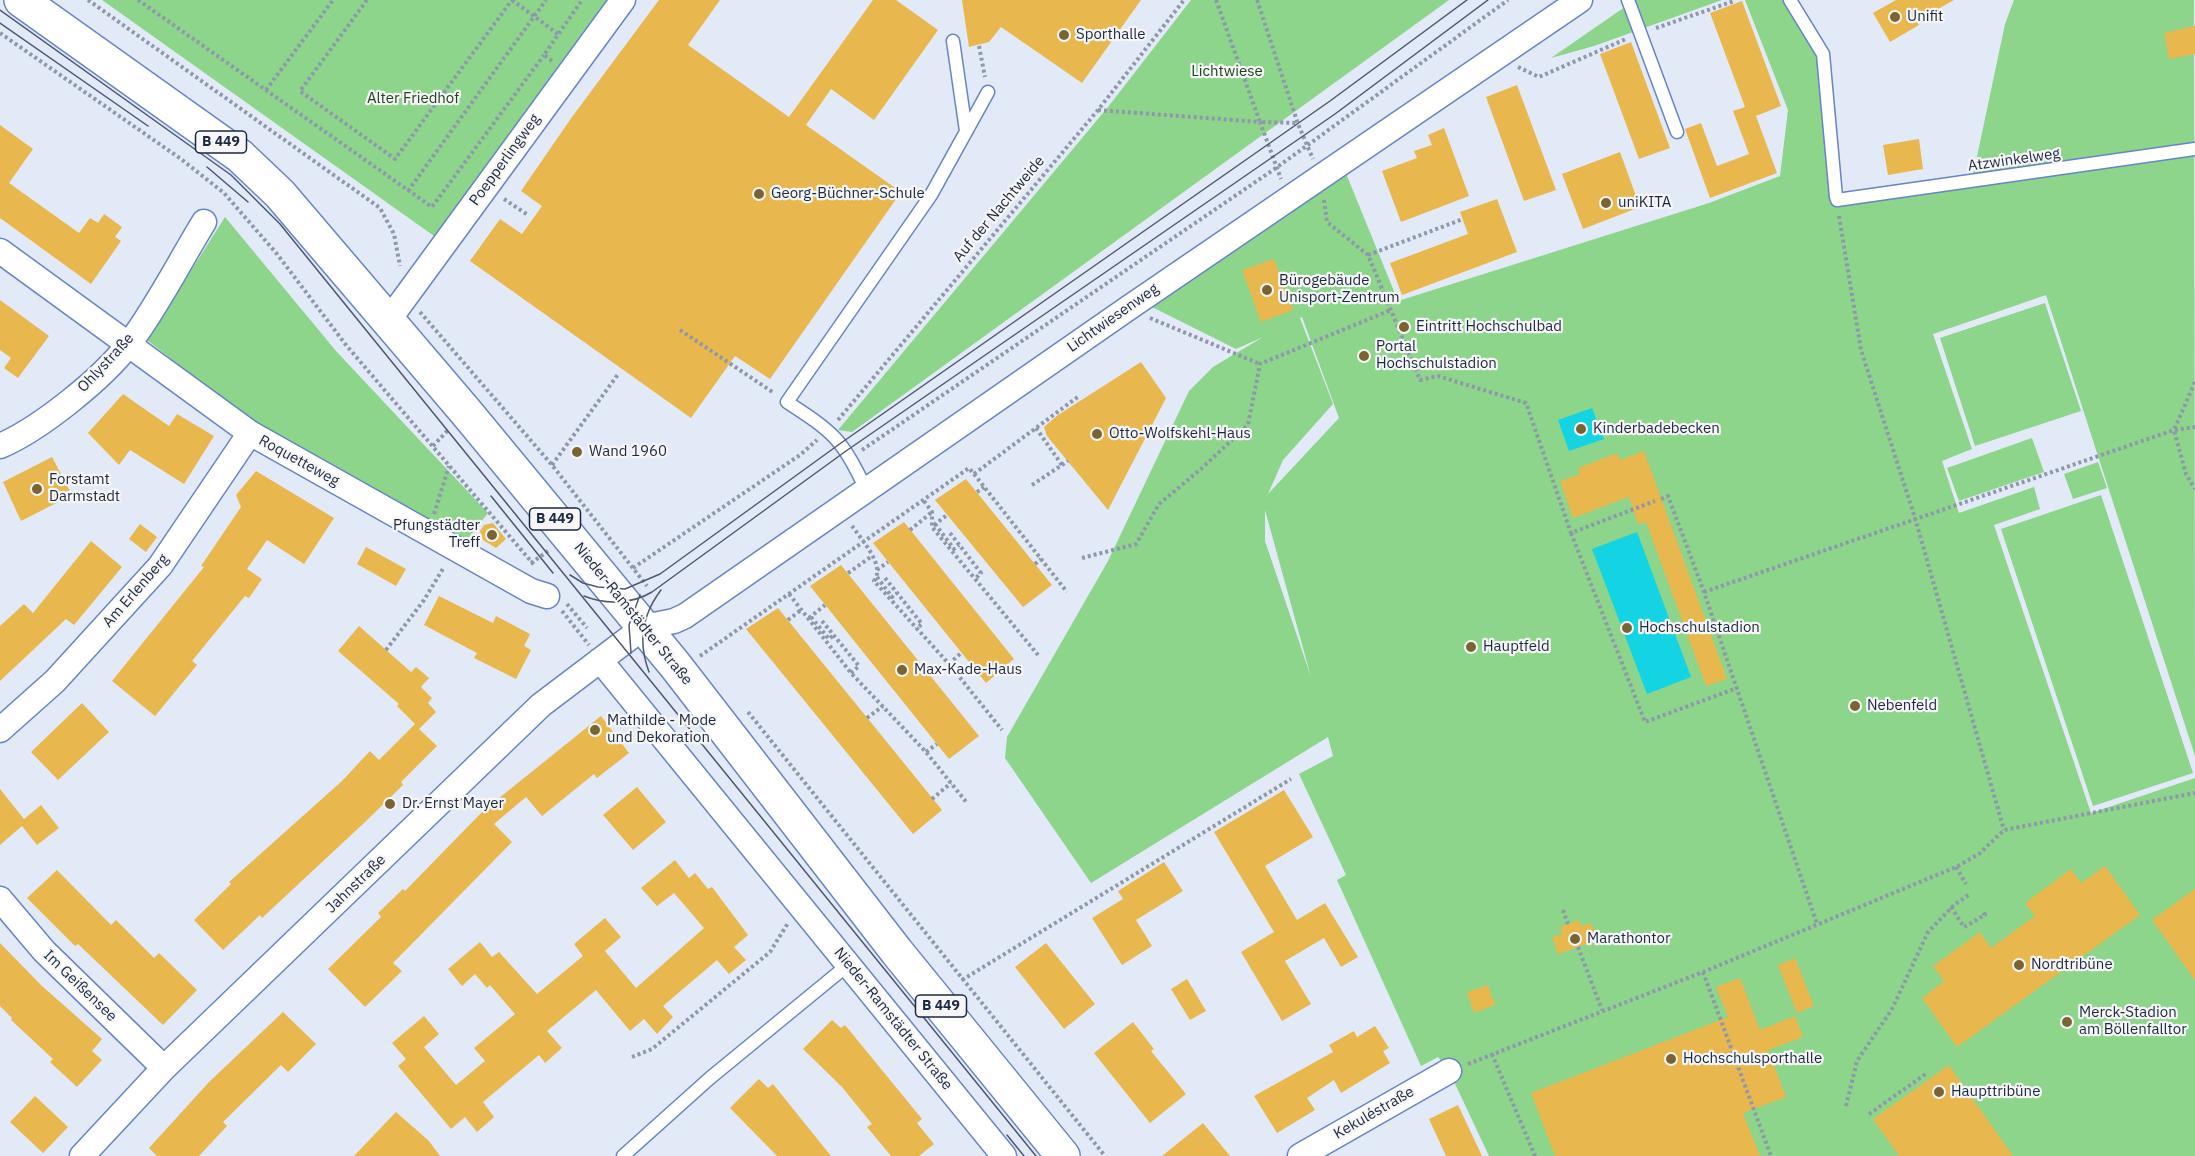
<!DOCTYPE html>
<meta charset="utf-8">
<style>
body{margin:0}
canvas{display:block;background:#e2e9f7}
</style>
<canvas width="2195" height="1156"></canvas>
<script>
const g = document.querySelector('canvas').getContext('2d');
g.lineJoin = 'round';
function paint(path, color) { g.fillStyle = color; g.fill(path, 'evenodd'); }
function stroke(path, color, width, dash) { g.strokeStyle = color; g.lineWidth = width; g.lineCap = dash ? 'butt' : 'round'; g.setLineDash(dash || []); g.stroke(path); }
function write(font, color, halo, rows, align = 'center') {
  g.font = font + ' "IBM Plex Sans",sans-serif'; g.lineWidth = 4.5; g.setLineDash([]); g.textBaseline = 'middle'; g.strokeStyle = halo; g.fillStyle = color; for (const [text, x, y, turn = 0] of rows) {
    g.save(); g.translate(x, y); g.rotate((+turn || 0) * Math.PI / 180); g.textAlign = isNaN(turn) ? turn : align; if (halo) g.strokeText(text, 0, 0); g.fillText(text, 0, 0); g.restore();
  }
}
const green = new Path2D(`
 M102 0H607L434 236Z
 M1191 0H1449L852 432 838 430 1108 107Z
 M1635 0H1722L1594 46 1551 58Z
 M1745 0H1788L1820 54 1834 203 1971 185 2005 24 2014 0H2194L2195 756 2046 295 1933 334 1972 449 1942 461 1959 513 2034 487 2040 509 1994 525 2091 813 2195 778V1156H1489L1449 1071 1438 1057 1421 1066 1337 880 1346 875 1299 774 1333 756 1328 737 1091 883 1005 758 1007 737 1108 561 1189 391 1213 367 1263 337 1236 349 1146 304 1345 171 1398 301 1709 203 1780 176 1788 110ZM1302 317 1339 418 1268 494 1283 460 1333 404 1300 318ZM1265 510 1311 677 1265 541Z
 M225 217 336 351 488 513 462 546 256 425 147 340Z
 M2045 303 2081 411 1975 446 1940 338Z
 M2032 438 2044 472 1959 501 1947 468Z
 M2098 462 2107 488 2073 499 2064 474Z
 M2101 495 2193 773 2093 806 2001 529Z`);
const water = new Path2D(`
 M1592 408 1604 439 1569 451 1558 420Z
 M1637 532 1691 677 1647 694 1592 549Z`);
const building = new Path2D(`
 M659 0H720L688 45 789 117 873 0H896L938 30 874 120 831 89 806 125 901 192 770 379 735 356 691 418 470 261 500 219 522 234 542 206 521 191 572 117Z
 M962 0H1141L1082 83 1001 27 989 42 969 47Z
 M1896 0H1954L1917 21 1919 25 1890 42 1873 13Z
 M1742 1 1781 106 1756 116 1777 173 1710 198 1685 129 1701 123 1717 166 1749 154 1733 111 1745 107 1710 13Z
 M2195 26V54L2169 59 2164 33Z
 M1631 42 1670 148 1639 159 1600 54Z
 M1517 85 1556 190 1524 201 1486 97Z
 M0 125 33 149 9 183 79 233 90 218 98 223 104 214 122 227 115 237 121 241 91 284 0 218Z
 M1444 128 1469 196 1401 222 1382 171 1417 158 1414 151 1432 145 1428 135Z
 M1919 139 1923 169 1888 175 1883 145Z
 M1620 152 1640 207 1583 229 1562 174Z
 M1497 199 1517 252 1402 295 1390 263 1468 234 1460 212Z
 M1274 259 1293 310 1261 322 1242 270Z
 M0 300 49 336 18 378 4 368 11 358 0 350Z
 M1141 362 1166 398 1108 510 1047 436 1044 427 1058 415Z
 M123 394 169 426 177 414 214 436 184 484 130 450 119 465 88 433Z
 M1644 451 1727 679 1706 686 1646 522 1638 524 1629 497 1573 518 1560 481 1580 474 1578 468 1617 453 1620 460Z
 M52 457 72 495 21 521 3 482Z
 M256 471 334 518 304 564 267 540 247 569 262 579 249 598 245 596 192 661 197 665 155 716 112 681 204 567 201 566 241 507 236 495Z
 M966 479 1052 585 1023 607 935 500Z
 M904 522 1014 659 986 683 873 543Z
 M493 523 506 539 496 548 483 540 480 531 484 525Z
 M140 524 157 537 146 552 129 539Z
 M91 541 122 567 74 625 66 619 0 681V626L24 604 33 613Z
 M366 547 406 569 396 586 357 564Z
 M841 565 979 736 949 759 810 586Z
 M439 596 493 623 496 616 530 634 524 646 531 650 516 679 474 658 477 653 424 625Z
 M778 608 942 810 913 834 746 629Z
 M359 626 411 672 416 667 429 678 421 687 432 698 428 703 436 712 419 729 437 746 401 782 403 785 364 823 262 918 260 915 223 950 194 920 231 884 229 882 342 781 370 751 379 760 415 724 397 706 399 704 338 651Z
 M82 703 109 732 58 780 31 752Z
 M601 716 629 753 597 778 594 774 542 816 526 797 494 824 512 842 393 963 402 971 365 1007 328 969 381 917 378 913 403 889 405 891 483 811Z
 M637 787 666 822 633 850 603 815Z
 M0 789 24 819 41 805 59 828 37 845 22 826 0 845Z
 M1284 790 1313 837 1265 866 1297 920 1325 903 1358 957 1341 967 1324 938 1285 961 1311 1004 1282 1021 1241 952 1274 932 1214 832Z
 M675 860 689 878 695 873 708 889 712 887 748 935 734 947 746 960 729 974 717 960 663 1006 673 1017 657 1034 644 1019 630 1031 596 990 547 1031 562 1048 545 1063 539 1055 483 1102 494 1117 477 1132 465 1117 451 1129 398 1066 406 1059 392 1043 424 1016 439 1034 424 1047 456 1085 485 1061 474 1048 515 1014 490 985 487 988 475 974 462 986 448 969 480 942 492 957 499 952 537 994 583 956 574 944 605 918 621 937 605 951 636 988 704 928 674 893 657 906 641 888Z
 M1164 862 1183 891 1136 920 1152 946 1122 965 1092 918 1123 899 1118 891Z
 M2105 866 2140 915 1957 1047 1922 998 1944 981 1933 966 1980 932 1991 948 2035 916 2025 903 2071 869 2081 883Z
 M57 870 111 925 116 920 154 958 159 953 197 990 163 1025 78 944 75 946 27 898Z
 M2195 889V980L2152 920Z
 M1579 920 1581 926 1591 923 1597 940 1558 954 1552 937 1562 934 1560 927Z
 M0 943 42 986 102 1039 92 1051 102 1060 77 1087 50 1062 53 1059 11 1020 12 1018 0 1006Z
 M1046 943 1095 1004 1064 1029 1015 967Z
 M1795 958 1814 1006 1797 1013 1778 965Z
 M1740 978 1760 1030 1795 1016 1803 1037 1768 1050 1786 1097 1743 1113 1760 1156H1555L1531 1093 1728 1017 1716 987Z
 M1187 979 1206 1011 1190 1020 1171 989Z
 M1488 985 1495 1005 1474 1013 1467 992Z
 M283 1012 316 1044 288 1072 281 1065 223 1122 227 1126 199 1156H157L149 1148 209 1082Z
 M832 1020 841 1028 845 1025 922 1119 917 1123 934 1144 919 1156H891L867 1127 872 1124 842 1087 803 1049Z
 M1133 1022 1154 1049 1151 1051 1186 1094 1150 1123 1094 1053Z
 M1375 1026 1389 1048 1383 1051 1390 1063 1341 1093 1334 1080 1307 1098 1315 1110 1277 1133 1254 1096 1333 1052 1329 1045 1354 1031 1357 1037Z
 M1949 1065 2013 1156H1899L1873 1119Z
 M759 1079 768 1088 773 1084 831 1156H777L730 1108Z
 M35 1096 68 1127 43 1153 10 1122Z
 M1458 1105 1482 1156H1446L1429 1119Z
 M396 1112 429 1141 440 1156H354Z
 M1203 1123 1230 1156H1162Z`);
const path = new Path2D(`
 M88 0 380 208 394 234 400 266
 M138 0 432 207 544 55
 M367 0 300 91 395 159 512 0
 M512 0 558 34
 M1216 0 1260 122 1298 123
 M1257 0 1298 124 1313 159
 M1656 28 1734 1
 M0 33 181 159 224 193 277 254 346 345 535 566
 M979 46 985 77
 M552 61 544 55 582 0
 M1518 67 1539 77 1626 39
 M266 90 333 0
 M1098 110 1260 122 1281 179
 M408 191 546 0
 M504 199 528 215
 M1324 200 1327 222 1368 255 1420 380 1438 376 1526 403 1571 533 1655 501
 M1839 216 1861 350 1915 518 2004 830
 M1368 255 1463 219
 M420 312 552 465 647 586
 M1150 318 1260 364
 M680 330 774 393
 M2195 382 2174 430 2186 474 2195 489
 M838 420 1098 110 1184 0
 M1036 428 1062 465
 M433 446 449 429
 M862 450 1276 168 1508 0
 M552 465 619 373
 M974 474 1067 592
 M1032 485 1068 461
 M977 492 984 487
 M1661 499 1668 496 1704 592 1817 924
 M924 501 932 512V527L1038 655
 M434 514 449 466
 M935 524 954 549 959 545
 M934 525 947 515
 M852 526C861 539 886 566 874 581L949 664 1002 730
 M910 530 932 512
 M950 533 981 573 975 579
 M1571 533 1645 722 1737 688
 M1082 558 1136 544 1159 504 1201 469 1248 425 1260 364 1391 310
 M531 563 548 551
 M1035 564 1041 559
 M633 568 800 455 817 440
 M877 570 888 562
 M848 573 872 556
 M877 577 892 597 897 593
 M885 578 922 624 916 629
 M1704 592 2174 430 2195 427
 M789 594 851 673 926 752 967 803
 M567 604 587 628
 M562 611 589 645
 M811 617 829 639 834 635
 M809 618 825 605
 M788 620 801 610
 M822 621 859 666 851 673
 M386 650 424 600 444 567
 M700 656 969 468 974 474 1079 396
 M949 664 961 653
 M748 712 1105 1156
 M867 718 883 706
 M926 752 937 744
 M932 799 951 783
 M1956 867 1966 884
 M1951 907 1964 927 1985 915 1983 911
 M1563 910 1568 924
 M1578 947 1602 1010
 M1703 972 1771 1156
 M962 980 1291 779
 M1492 1054 1535 1156
 M632 1057 652 1049 770 952 788 923
 M1468 1064 1703 972 1956 867 1979 854 2004 830 2195 793
 M1846 1106 1857 1061 1892 1009 1928 932 1954 905 1970 894
 M1869 1114 1927 1073`);
const lane = new Path2D(`
 M1628 0 1677 132
 M1790 0 1823 54 1836 197
 M953 41 966 131
 M1837 200 2195 149
 M866 490C843 439 833 432 787 402L931 195 988 92
 M623 1156 710 1078 849 964`);
const street = new Path2D(`
 M0 251 250 433 531 591 547 596
 M388 321 623 0
 M0 446C40 429 102 379 129 344 157 307 180 261 204 222
 M600 660 1004 1156
 M0 730 55 681 160 566 250 433
 M0 899 44 951 164 1068
 M82 1156 164 1068 541 705 644 627 674 621 685 616 1127 309 1580 0
 M1300 1156 1449 1071`);
const primary = new Path2D(`
 M21 0 240 156 280 194 466 412 675 665 897 952 1063 1156`);
const tram = new Path2D(`
 M0 10 231 175 280 224 1036 1156
 M0 23 148 126
 M207 167 248 202
 M491 496 553 573
 M570 575 583 583 598 587 625 589 660 574 841 443 1330 101 1467 0
 M584 596C606 605 632 604 652 592L846 451 1335 114 1488 0
 M631 653 629 625 640 595
 M649 672C638 643 642 615 661 590
 M1007 1135 1024 1156`);
const markers = [
 [1895,17,6,"#7b6434"],
 [1064,35,6,"#7b6434"],
 [759,194,6,"#7b6434"],
 [1606,203,6,"#7b6434"],
 [1267,290,6,"#7b6434"],
 [1404,327,6,"#7b6434"],
 [1364,356,6,"#7b6434"],
 [1581,429,6,"#7b6434"],
 [1097,434,6,"#7b6434"],
 [577,452,6,"#7b6434"],
 [37,489,6,"#7b6434"],
 [492,535,6,"#7b6434"],
 [1627,628,6,"#7b6434"],
 [1471,647,6,"#7b6434"],
 [902,670,6,"#7b6434"],
 [1855,706,6,"#7b6434"],
 [595,730,6,"#7b6434"],
 [390,804,6,"#7b6434"],
 [1575,939,6,"#7b6434"],
 [2019,965,6,"#7b6434"],
 [2067,1022,6,"#7b6434"],
 [1671,1059,6,"#7b6434"],
 [1939,1092,6,"#7b6434"]
];
const shields = [
 [221,142,51],
 [555,519,51],
 [941,1006,51]
];
const shieldNames = [
 ["B 449",221,142],
 ["B 449",555,519],
 ["B 449",941,1006]
];
const poiNames = [
 ["Unifit",1907,17],
 ["Sporthalle",1076,35],
 ["Georg-Büchner-Schule",771,194],
 ["uniKITA",1618,203],
 ["Bürogebäude",1279,281],
 ["Unisport-Zentrum",1279,298],
 ["Eintritt Hochschulbad",1416,327],
 ["Portal",1376,347],
 ["Hochschulstadion",1376,364],
 ["Kinderbadebecken",1593,429],
 ["Otto-Wolfskehl-Haus",1109,434],
 ["Wand 1960",589,452],
 ["Forstamt",49,480],
 ["Darmstadt",49,497],
 ["Pfungstädter",480,526,"right"],
 ["Treff",480,543,"right"],
 ["Hochschulstadion",1639,628],
 ["Hauptfeld",1483,647],
 ["Max-Kade-Haus",914,670],
 ["Nebenfeld",1867,706],
 ["Mathilde - Mode",607,721],
 ["und Dekoration",607,738],
 ["Dr. Ernst Mayer",402,804],
 ["Marathontor",1587,939],
 ["Nordtribüne",2031,965],
 ["Merck-Stadion",2079,1013],
 ["am Böllenfalltor",2079,1030],
 ["Hochschulsporthalle",1683,1059],
 ["Haupttribüne",1951,1092]
];
const parkNames = [
 ["Lichtwiese",1227,72],
 ["Alter Friedhof",413,99]
];
const streetNames = [
 ["Poepperlingweg",505,160,-54],
 ["Atzwinkelweg",2014,160,-8],
 ["Auf der Nachtweide",999,209,-50],
 ["Lichtwiesenweg",1113,318,-35],
 ["Ohlystraße",106,363,-47],
 ["Roquetteweg",299,461,29],
 ["Am Erlenberg",136,591,-49],
 ["Nieder-Ramstädter Straße",633,614,51],
 ["Jahnstraße",356,884,-44],
 ["Im Geißensee",80,986,44],
 ["Nieder-Ramstädter Straße",893,1019,51],
 ["Kekuléstraße",1374,1113,-30]
];
paint(green, '#8cd58b');
paint(water, '#14d4e3');
paint(building, '#e8b84e');
stroke(lane, '#6685c5', 15);
stroke(street, '#6685c5', 27);
stroke(primary, '#6685c5', 36);
stroke(path, '#8f98ab', 4, [3, 3]);
stroke(lane, '#fff', 12);
stroke(street, '#fff', 24);
stroke(primary, '#fff', 33);
stroke(tram, '#4d5970', 1.5);
for (const [x, y, r, color] of markers) { const dot = new Path2D(); dot.arc(x, y, r, 0, 2 * Math.PI); g.fillStyle = color; g.fill(dot); stroke(dot, '#f6f6f6', 2); }
for (const [x, y, w] of shields) { const box = new Path2D(); box.roundRect(x - w / 2, y - 11, w, 22, 4.5); g.fillStyle = '#f6f6f6'; g.fill(box); stroke(box, '#1b2842', 1.5); }
write('bold 14px', '#1b2842', null, shieldNames);
write('15px', '#1b2842', '#f6f6f6', poiNames, 'left');
write('15px', '#1d441d', '#f6f6f6', parkNames);
write('15px', '#1b2842', '#f6f6f6', streetNames);
</script>
